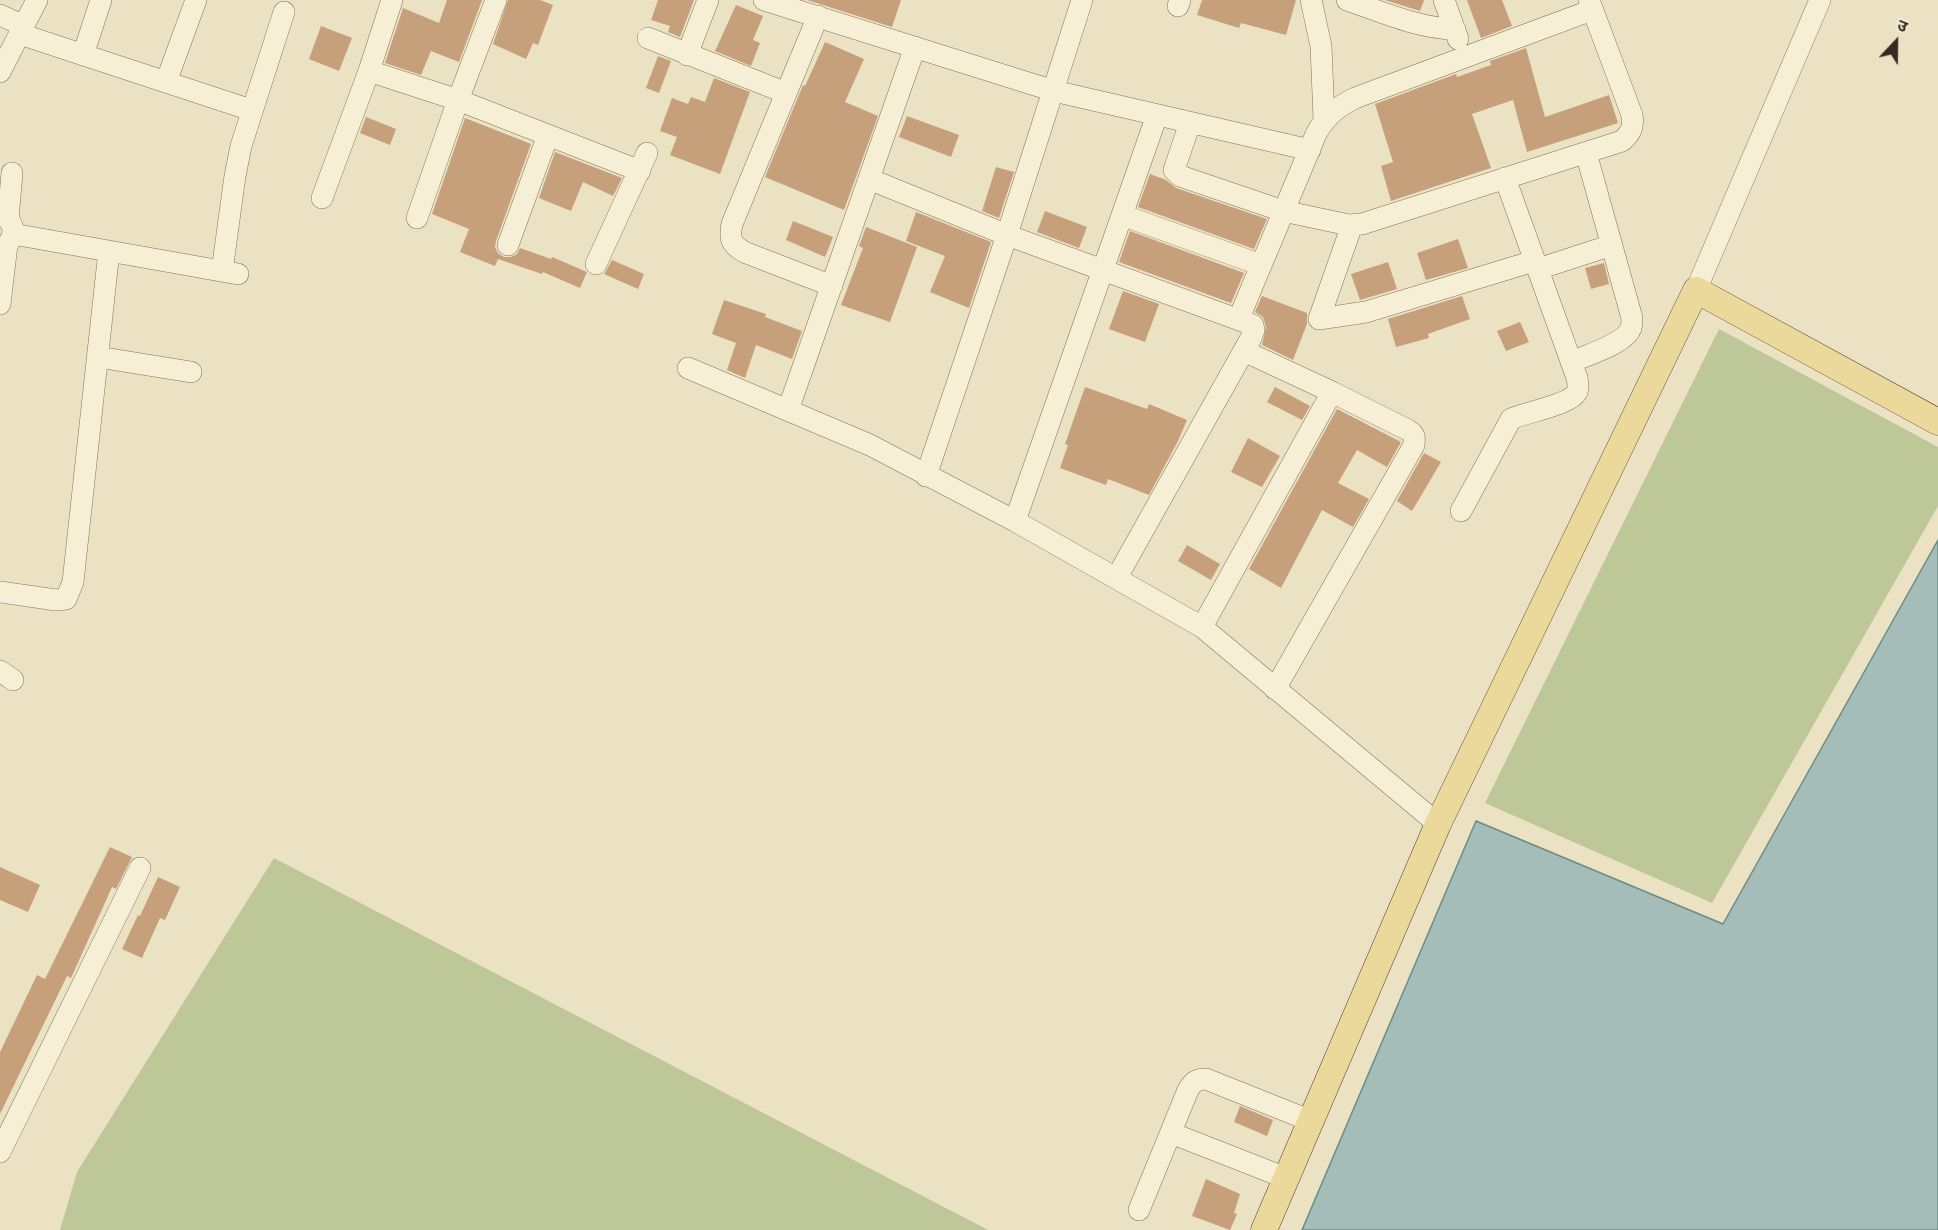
<!DOCTYPE html>
<meta charset="utf-8">
<style>
body{margin:0}
#map{position:relative;width:1938px;height:1230px;overflow:hidden;background:#eae2c2;font-family:"Noto Serif","Noto Sans Devanagari",serif}
canvas{display:block}
.north{position:absolute;left:1866px;top:12px;width:60px;height:60px;-webkit-text-stroke:4px #f2ecd1;paint-order:stroke;rotate:22deg;font-size:16px;font-weight:700;line-height:24px;text-align:center;color:#342a1e}
.north::after{content:'';display:block;margin:auto;width:21px;height:27px;background:#342a1e;clip-path:polygon(50% 0,100% 100%,50% 72%,0 100%)}
</style>
<div id="map">
<canvas width="1938" height="1230"></canvas>
<div class="north">उ</div>
</div>
<script>
const g = document.querySelector('canvas').getContext('2d');
g.lineJoin = 'round';
function paint(path, color) { g.fillStyle = color; g.fill(path, 'evenodd'); }
function stroke(path, color, width, dash) { g.strokeStyle = color; g.lineWidth = width; g.lineCap = dash ? 'butt' : 'round'; g.setLineDash(dash || []); g.stroke(path); }
const green = new Path2D(`
 M1719 329 1938 447V506L1712 903 1485 803Z
 M274 858 988 1230H60L77 1172Z`);
const water = new Path2D(`
 M1938 540V1230H1302L1476 821 1723 924Z`);
const building = new Path2D(`
 M447 0H482L459 62 431 51 421 75 385 63 403 8 439 23Z
 M508 0H540L553 5 538 45 533 43 526 59 493 44Z
 M658 0H694L680 37 668 32 670 26 651 20Z
 M807 0H901L892 27Z
 M1202 0H1296L1286 35 1241 23 1239 28 1197 15Z
 M1385 0H1424L1420 11Z
 M1467 0H1502L1512 26 1481 38Z
 M736 5 763 16 753 40 760 43 751 66 715 51Z
 M321 26 352 38 339 71 309 59Z
 M825 42 864 59 845 102 878 116 844 210 765 177 803 85 805 86Z
 M1526 48 1545 117 1609 95 1618 123 1527 152 1513 100 1472 114 1491 168 1391 201 1381 166 1393 162 1375 104 1456 74 1457 77 1491 65 1490 61Z
 M658 56 671 61 659 93 646 88Z
 M714 78 750 92 720 174 670 155 677 137 660 131 672 98 688 104 691 97 705 102Z
 M907 116 959 135 951 157 899 137Z
 M366 117 396 129 390 145 360 133Z
 M465 118 531 144 496 241 495 247 498 253 504 257H511L517 254 520 248 551 259 552 257 587 272 580 288 543 272 542 274 498 259 495 266 460 252 469 229 432 214Z
 M555 152 622 178 613 196 583 182 571 211 539 198Z
 M996 167 1014 172 999 218 982 211Z
 M1150 174 1166 180 1176 188 1267 219 1254 249 1138 207Z
 M1045 211 1087 227 1079 248 1037 232Z
 M916 212 991 242 969 308 930 292 945 256 906 241Z
 M793 221 833 237 825 257 786 240Z
 M866 227 917 247 890 322 841 305 863 248 859 246Z
 M1130 231 1244 273 1231 303 1119 262Z
 M1458 239 1468 268 1426 280 1417 253Z
 M612 260 644 274 638 289 604 274Z
 M1388 262 1397 289 1360 300 1351 274Z
 M1604 263 1609 284 1591 289 1585 268Z
 M1123 291 1159 304 1145 342 1109 329Z
 M1262 296 1307 313V324L1293 360 1262 345 1266 327 1263 317 1255 312Z
 M1462 296 1470 319 1428 334 1429 338 1396 347 1388 319Z
 M724 300 766 314 765 317 802 331 792 359 756 345 745 378 727 370 736 343 712 334Z
 M1520 322 1529 342 1506 351 1497 331Z
 M1085 387 1147 409 1149 404 1187 420 1178 441 1149 495 1108 479 1106 485 1060 468 1068 445 1065 444Z
 M1275 387 1310 406 1302 420 1267 402Z
 M1337 409 1401 442 1387 467 1357 450 1338 483 1369 499 1353 527 1322 510 1281 588 1249 569Z
 M1248 438 1280 456 1262 487 1231 472Z
 M1424 453 1441 462 1412 511 1397 501Z
 M1187 545 1220 564 1211 580 1178 561Z
 M110 847 132 857 116 889 112 887 71 978 67 976 0 1114V1052L37 975 45 979Z
 M0 867 40 885 28 912 0 900Z
 M158 877 180 887 165 920 160 918 142 958 122 949 138 915 140 916Z
 M1240 1106 1273 1120 1267 1136 1234 1122Z
 M1206 1179 1240 1194 1234 1213 1237 1214 1230 1230 1192 1216Z`);
const minor = new Path2D(`
 M764 0 1054 91 1310 150
 M1311 0 1321 46 1324 119
 M1347 0C1382 12 1417 28 1455 29
 M1444 0 1458 39
 M1178 6 1180 0
 M0 15 24 26
 M818 16 732 224C729 239 731 244 744 252L832 286
 M20 34 251 110
 M648 38 786 93
 M83 55 101 0
 M687 55 708 0
 M369 71 458 100 640 171
 M0 72 37 0
 M166 82 196 0
 M1190 123 1176 164 1174 170 1180 176 1283 211 1349 225 1362 224 1622 141C1631 133 1634 127 1632 115L1589 0
 M869 179 1007 235 1253 325 1254 330 1251 338 1117 577
 M322 198 369 71 392 0
 M0 214C14 220 17 233 7 245L0 304
 M1122 215 1261 265
 M417 218 458 100 496 0
 M8 219 12 173
 M1352 225 1319 319 1366 312 1534 261
 M13 234 238 274
 M508 245 548 135
 M596 264 647 153
 M1538 269 1612 245
 M222 271 235 176 241 146 284 12
 M1696 290 1820 0
 M1239 318 1316 134C1326 116 1337 107 1355 98L1592 10
 M1244 351 1332 392 1408 430C1415 434 1415 437 1414 445L1275 689
 M98 357 191 372
 M1571 362C1587 355 1625 344 1631 328 1632 324 1632 321 1632 318L1586 153
 M688 368 870 445 1015 521 1202 627 1438 824
 M788 410 915 47
 M926 476 1007 235 1082 0
 M1461 511 1511 419C1526 412 1570 405 1577 392 1579 387 1578 383 1577 378L1505 178
 M1015 521 1157 115
 M0 592 56 600 66 599 73 582 109 251
 M1202 627 1332 392
 M0 671 13 680
 M1171 1133 1286 1178
 M0 1152 140 868
 M1139 1210 1188 1090C1193 1082 1196 1079 1206 1079L1311 1121`);
const major = new Path2D(`
 M1264 1230 1438 824 1696 290 1938 422`);
paint(green, '#bec797');
paint(water, '#a4bdb8');
stroke(water, '#6c8b85', 1.5);
paint(building, '#c6a07b');
stroke(minor, '#83735b', 22);
stroke(major, '#51412f', 27);
stroke(minor, '#f6efd5', 21);
stroke(major, '#ebd99c', 26);
</script>
